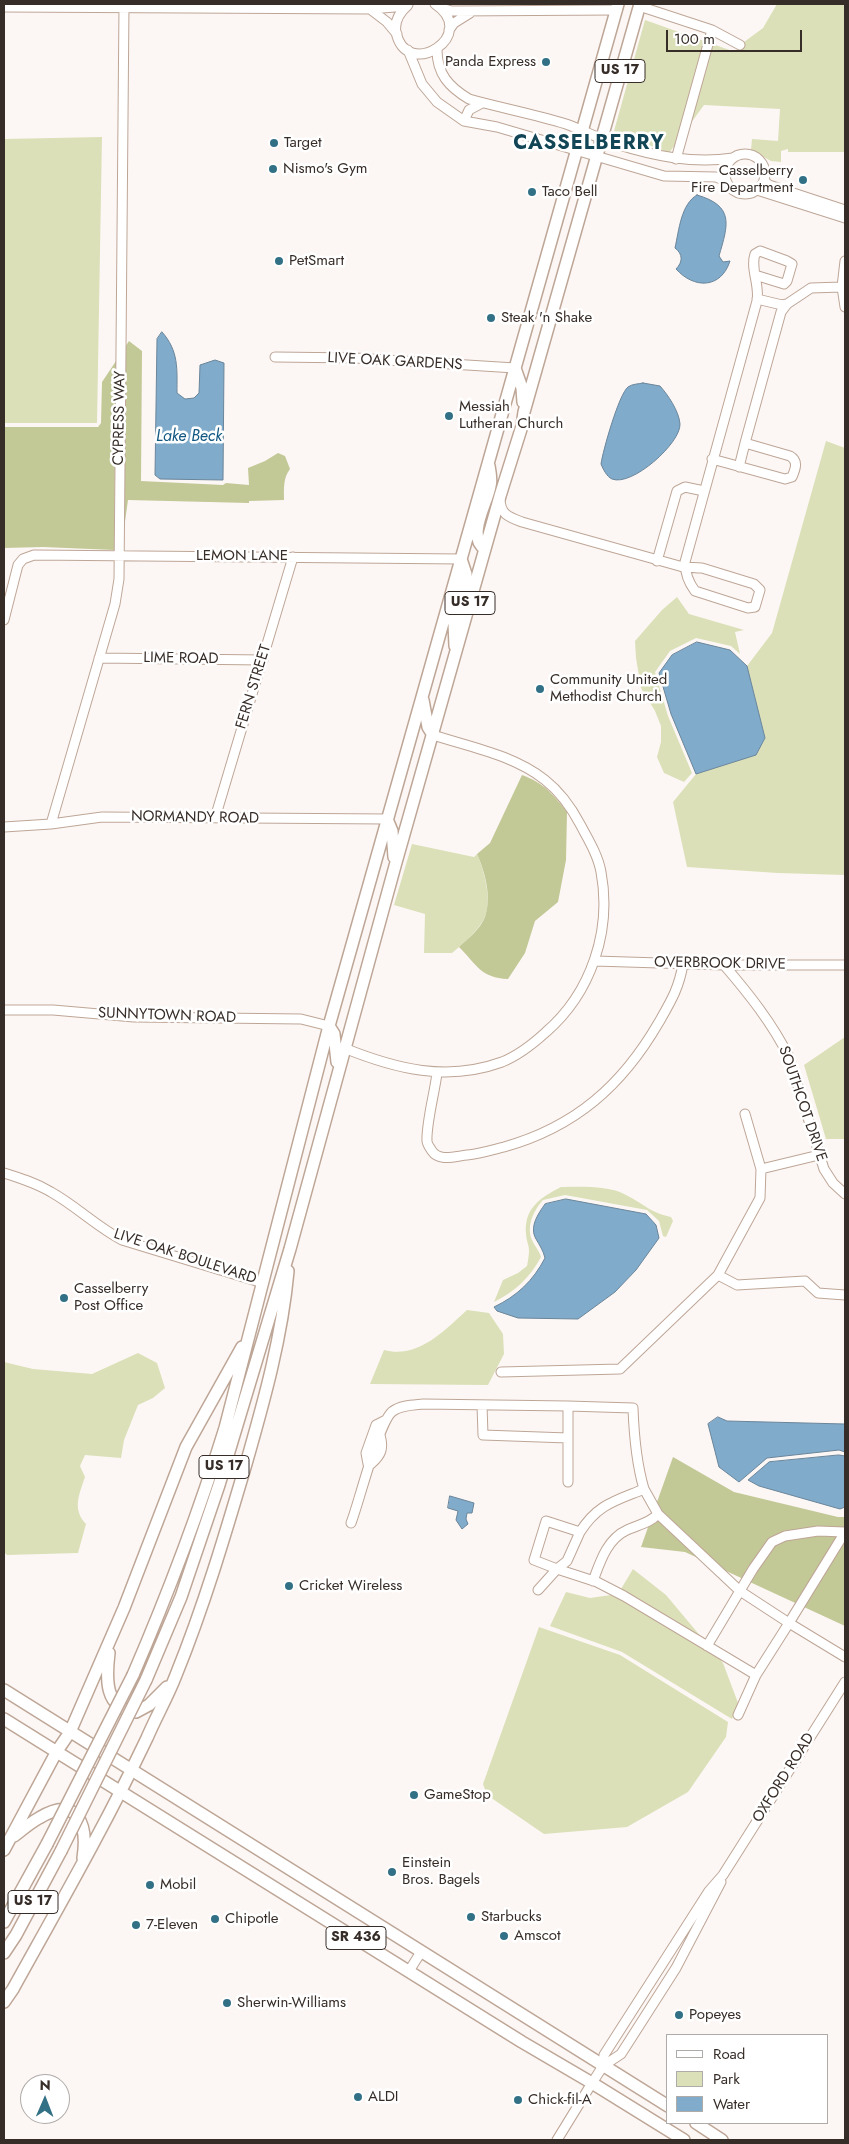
<!DOCTYPE html>
<style>
body{margin:0}
#map{position:relative;width:849px;height:2144px;overflow:hidden;background:#fcf7f4;font-family:Jost,sans-serif}
canvas{display:block}
.frame{position:absolute;inset:0;border:5px solid #372d28;pointer-events:none}
.legend{position:absolute;left:666px;top:2034px;width:162px;height:90px;box-sizing:border-box;background:#fff;border:1px solid #afaba9;margin:0;padding:6px 9px;list-style:none;font-size:15px;color:#372d28}
.legend li{display:flex;align-items:center;gap:10px;height:25px}
.legend b{width:25px;border:1px solid #afaba9}
.north{position:absolute;left:20px;top:2074px;width:50px;height:50px;box-sizing:border-box;background:#fff;border:1px solid #afaba9;border-radius:50%;rotate:1deg;font-size:14px;font-weight:700;line-height:20px;text-align:center;color:#372d28}
.north::after{content:'';display:block;margin:auto;width:18px;height:22px;background:#327086;clip-path:polygon(50% 0,100% 100%,50% 72%,0 100%)}
.scale{position:absolute;left:666px;top:30px;width:136px;height:22px;box-sizing:border-box;border:2px solid #372d28;border-top:0;padding-left:6px;font-size:15px;line-height:18px;white-space:nowrap;color:#372d28;-webkit-text-stroke:4px #fff;paint-order:stroke}
</style>
<div id="map">
<canvas width="849" height="2144"></canvas>
<div class="frame"></div>
<ul class="legend">
<li><b style="height:6px;background:#fff"></b>Road</li>
<li><b style="height:14px;background:#dbe0b8"></b>Park</li>
<li><b style="height:14px;background:#80abcb"></b>Water</li>
</ul>
<div class="north">N</div>
<div class="scale">100 m</div>
</div>
<script>
const g = document.querySelector('canvas').getContext('2d');
g.lineJoin = 'round';
function paint(path, color) { g.fillStyle = color; g.fill(path, 'evenodd'); }
function stroke(path, color, width, dash) { g.strokeStyle = color; g.lineWidth = width; g.lineCap = dash ? 'butt' : 'round'; g.setLineDash(dash || []); g.stroke(path); }
function write(font, color, halo, rows, align = 'center') {
  g.font = font + ' Jost,sans-serif'; g.lineWidth = 5; g.setLineDash([]); g.textBaseline = 'middle'; g.strokeStyle = halo; g.fillStyle = color; for (const [text, x, y, turn = 0] of rows) {
    g.save(); g.translate(x, y); g.rotate((+turn || 0) * Math.PI / 180); g.textAlign = isNaN(turn) ? turn : align; if (halo) g.strokeText(text, 0, 0); g.fillText(text, 0, 0); g.restore();
  }
}
const green = new Path2D(`
 M777 4H845V152H788V149L781 151V162L771 161 751 150 752 139 778 141 780 109 704 105 669 153 614 131 645 20 735 52 740 45 763 28Z
 M102 137 97 423H4V139Z
 M826 441 845 448V875L778 873 687 867 673 802 696 774 756 755 765 739 747 666 772 633Z
 M677 597 689 614 744 630 735 632 740 654 731 646 696 638 670 651 655 672 668 716 692 773 684 782 664 773 657 757 661 742V726L655 711 641 688 636 658 635 641 662 610Z
 M412 844 474 857 477 854C484 870 493 902 484 919 476 933 464 943 452 953H424L425 914 394 905Z
 M845 1037V1139H826L804 1065Z
 M561 1187C580 1187 608 1185 626 1195 644 1204 649 1212 671 1217L673 1221 666 1237 663 1236 659 1221 647 1210 565 1195 543 1200C534 1210 526 1226 532 1240 535 1247 539 1250 541 1257 530 1278 514 1292 494 1302L503 1280 518 1273 527 1266C528 1261 529 1255 529 1250 529 1245 526 1240 526 1234 524 1208 540 1198 561 1187Z
 M467 1310 489 1313 503 1334 504 1354 488 1385 370 1384 384 1350C418 1359 444 1331 467 1310Z
 M138 1353 157 1363 165 1388 153 1398 138 1405 124 1440 121 1458 85 1455 80 1466 85 1477C79 1495 72 1509 86 1524L78 1553 7 1555 4 1552V1362L33 1369 92 1374Z
 M633 1569 666 1595 723 1663 738 1703 732 1719 622 1652 550 1626 566 1592 590 1598 618 1594Z
 M539 1627 620 1655 728 1722 726 1737 688 1792 627 1827 544 1834 487 1795 483 1784Z`);
const forest = new Path2D(`
 M129 341 142 351 141 481 223 485 226 483 249 485 248 468 265 461 278 453 285 456 290 469C283 478 284 489 284 500L249 501V503L128 500 123 536 125 347Z
 M116 361 114 550 43 547 4 548V427H98L101 423 102 382Z
 M522 775C544 783 553 794 567 812L566 860 558 902 535 921 525 953 508 979C481 978 477 965 459 947 468 939 481 928 485 917 492 897 485 872 477 854L490 843Z
 M673 1457 734 1492 838 1517H845V1626L685 1552 641 1547Z`);
const water = new Path2D(`
 M697 195C735 206 728 225 719 256L723 262 730 261C721 289 694 289 676 269 683 262 683 254 675 248 679 230 681 204 697 195Z
 M162 332C179 351 177 369 177 393L185 399 194 398 199 393 200 365 215 360 224 363 223 480 160 479 155 475 157 339Z
 M643 383 660 386C668 395 679 411 680 424 681 443 632 487 612 479 607 477 603 469 601 464 603 450 619 394 628 387 632 384 638 384 643 383Z
 M697 642 730 650 747 666 765 738 756 755 696 774 671 714 659 673 672 655Z
 M566 1199 646 1214 656 1225 659 1238 636 1270 615 1292 578 1319 518 1318 497 1311 494 1307C517 1296 533 1281 545 1258 543 1250 540 1246 536 1239 529 1227 538 1214 545 1204Z
 M718 1417 727 1421 845 1424V1452L839 1450 767 1458 739 1482 719 1467 708 1424Z
 M839 1455 845 1456V1507L840 1509 759 1486 748 1480 769 1462Z
 M450 1496 474 1503 472 1513H467L466 1519 468 1524 462 1529 456 1520 458 1511 448 1508Z`);
const minor = new Path2D(`
 M408 5C400 12 394 21 396 32 406 82 481 35 435 4
 M639 6 712 30 740 45
 M4 7 370 9 407 6
 M441 8 452 11 617 10
 M370 9 387 22 397 34
 M449 30 454 23 470 13
 M408 50 422 84 437 102 464 121 497 127 664 176 716 177 726 181
 M437 50C437 74 449 87 469 99 501 108 534 114 566 124 583 130 599 139 616 144 654 156 693 164 733 158
 M464 121 469 110 482 103
 M725 174a20 20 0 1 1 40 0a20 20 0 1 1-40 0Z
 M676 159 712 30
 M764 181 769 185 845 210
 M757 190 845 218
 M845 261 842 287 845 307
 M757 299 782 305 787 304 811 288 842 287
 M275 357 355 358 515 368
 M745 443 781 312 787 304
 M712 459 785 479 792 477C795 470 799 461 790 456L745 443 739 467
 M500 500C501 515 509 517 522 522L683 567C689 567 696 568 702 568L754 584 760 590 755 607 748 608 695 591C689 583 685 573 685 562L757 301C760 285 750 269 755 254L760 251 787 261 792 264 787 281 784 284 755 275
 M657 561 677 491 685 487 704 491
 M4 620 18 565 23 559 34 555 461 559
 M99 658 263 660
 M215 818 293 557
 M51 824 115 604 119 579 124 4
 M4 827 51 824 102 817 387 819
 M595 961 724 965H845
 M724 965C749 994 772 1023 789 1057L824 1169 833 1183 845 1194
 M4 1010H53L134 1017 301 1019 329 1026
 M344 1048C396 1069 447 1082 502 1062 517 1056 534 1043 546 1032 591 993 612 931 601 872 598 855 588 839 580 824 571 807 559 791 545 780 514 755 470 747 433 735
 M437 1073C435 1091 426 1124 427 1141 427 1144 430 1148 432 1151 439 1162 456 1156 467 1155 479 1154 492 1150 504 1147 575 1127 622 1086 659 1022 671 1001 679 988 683 964
 M761 1169 819 1155
 M4 1173C20 1178 36 1183 51 1192 76 1206 96 1226 122 1240L263 1283
 M718 1275 737 1285 805 1281 818 1293 845 1295
 M501 1372 620 1369 718 1275 760 1198 761 1169 745 1114
 M482 1405 483 1435 568 1438
 M368 1464 366 1453 376 1425 386 1420
 M371 1464C381 1455 384 1449 380 1435
 M568 1482V1406L633 1408C634 1436 636 1462 644 1489
 M658 1514 740 1591 789 1623 845 1532
 M546 1521 580 1532 567 1561 557 1569 534 1560Z
 M351 1523C359 1503 379 1420 393 1411 401 1405 413 1405 423 1404L568 1406
 M580 1532C598 1504 615 1501 644 1489L658 1514C650 1523 638 1525 627 1530 607 1539 600 1562 593 1581
 M538 1590 557 1569 597 1582 624 1596 756 1675 789 1623 845 1657
 M707 1646 753 1569 772 1542 785 1536 818 1531 845 1532
 M738 1715 756 1675
 M409 1971 421 1952
 M603 2066 604 2055 709 1891 723 1875 845 1682
 M557 2140 592 2083 603 2066 621 2054 676 1968 721 1882`);
const major = new Path2D(`
 M515 368 522 388 523 402
 M485 549C466 536 487 504 490 486 492 480 490 472 489 466
 M455 646 454 623 466 580V574L461 559
 M423 700 428 727 433 735
 M387 819 392 831 394 857
 M329 1026 334 1034 337 1062
 M109 1653C106 1678 104 1709 136 1712L149 1705 167 1687
 M133 1675C168 1594 199 1512 225 1428L329 1026 618 4
 M146 1680 181 1597 219 1485 290 1249 395 866 500 496 522 426 524 412 640 4
 M4 1690 668 2106
 M4 1719 522 2042 592 2083 684 2140
 M14 1836C22 1830 30 1823 39 1818 78 1794 88 1825 83 1858
 M4 1850 57 1751 70 1732 124 1608 186 1447 242 1347
 M4 1922 47 1844
 M4 1953 16 1935 61 1851
 M4 2002 13 1989C59 1906 106 1824 147 1738 156 1717 168 1696 176 1675 204 1606 225 1535 246 1464 264 1401 282 1337 288 1271
 M696 2123 722 2140`);
const majorBridge = new Path2D(`
 M47 1844 133 1675
 M61 1851 146 1680`);
const markers = [
 [546,62,5,"#327086"],
 [274,143,5,"#327086"],
 [273,169,5,"#327086"],
 [803,180,5,"#327086"],
 [532,192,5,"#327086"],
 [279,261,5,"#327086"],
 [491,318,5,"#327086"],
 [449,416,5,"#327086"],
 [540,689,5,"#327086"],
 [64,1298,5,"#327086"],
 [289,1586,5,"#327086"],
 [414,1795,5,"#327086"],
 [392,1872,5,"#327086"],
 [150,1885,5,"#327086"],
 [471,1917,5,"#327086"],
 [215,1919,5,"#327086"],
 [136,1925,5,"#327086"],
 [504,1936,5,"#327086"],
 [227,2003,5,"#327086"],
 [679,2015,5,"#327086"],
 [358,2097,5,"#327086"],
 [518,2100,5,"#327086"]
];
const shields = [
 [620,71,50],
 [470,603,50],
 [224,1467,50],
 [33,1902,50],
 [356,1938,60]
];
const shieldNames = [
 ["US 17",620,71],
 ["US 17",470,603],
 ["US 17",224,1467],
 ["US 17",33,1902],
 ["SR 436",356,1938]
];
const poiNames = [
 ["Panda Express",536,62,"right"],
 ["Target",284,143],
 ["Nismo's Gym",283,169],
 ["Casselberry",793,171,"right"],
 ["Fire Department",793,188,"right"],
 ["Taco Bell",542,192],
 ["PetSmart",289,261],
 ["Steak 'n Shake",501,318],
 ["Messiah",459,407],
 ["Lutheran Church",459,424],
 ["Community United",550,680],
 ["Methodist Church",550,697],
 ["Casselberry",74,1289],
 ["Post Office",74,1306],
 ["Cricket Wireless",299,1586],
 ["GameStop",424,1795],
 ["Einstein",402,1863],
 ["Bros. Bagels",402,1880],
 ["Mobil",160,1885],
 ["Starbucks",481,1917],
 ["Chipotle",225,1919],
 ["7-Eleven",146,1925],
 ["Amscot",514,1936],
 ["Sherwin-Williams",237,2003],
 ["Popeyes",689,2015],
 ["ALDI",368,2097],
 ["Chick-fil-A",528,2100]
];
const streetNames = [
 ["LIVE OAK GARDENS",395,362,3],
 ["CYPRESS WAY",120,418,-89],
 ["LEMON LANE",242,556],
 ["LIME ROAD",181,659,1],
 ["FERN STREET",254,687,-73],
 ["NORMANDY ROAD",195,818,1],
 ["OVERBROOK DRIVE",720,964,1],
 ["SUNNYTOWN ROAD",167,1016,2],
 ["SOUTHCOT DRIVE",802,1104,71],
 ["LIVE OAK BOULEVARD",185,1257,18],
 ["OXFORD ROAD",784,1778,-58]
];
const waterNames = [
 ["Lake Beck",189,437]
];
const districtNames = [
 ["CASSELBERRY",589,144]
];
paint(green, '#dbe0b8');
paint(forest, '#c3c897');
paint(water, '#80abcb');
stroke(water, '#6a859a', 1);
stroke(minor, '#bea697', 11);
stroke(major, '#bea697', 14);
stroke(minor, '#fff', 9);
stroke(major, '#fff', 11);
stroke(majorBridge, '#bea697', 14, []);
stroke(majorBridge, '#fff', 11);
for (const [x, y, r, color] of markers) { const dot = new Path2D(); dot.arc(x, y, r, 0, 2 * Math.PI); g.fillStyle = color; g.fill(dot); stroke(dot, '#fff', 2); }
for (const [x, y, w] of shields) { const box = new Path2D(); box.roundRect(x - w / 2, y - 11.5, w, 23, 4); g.fillStyle = '#fff'; g.fill(box); stroke(box, '#372d28', 1); }
write('bold 14px', '#372d28', null, shieldNames);
write('15px', '#372d28', '#fff', poiNames, 'left');
write('15px', '#372d28', '#fff', streetNames);
write('italic 16px', '#115782', '#fff', waterNames);
g.letterSpacing = '1px';
write('bold 20px', '#124657', '#fff', districtNames);
g.letterSpacing = '0px';
</script>
